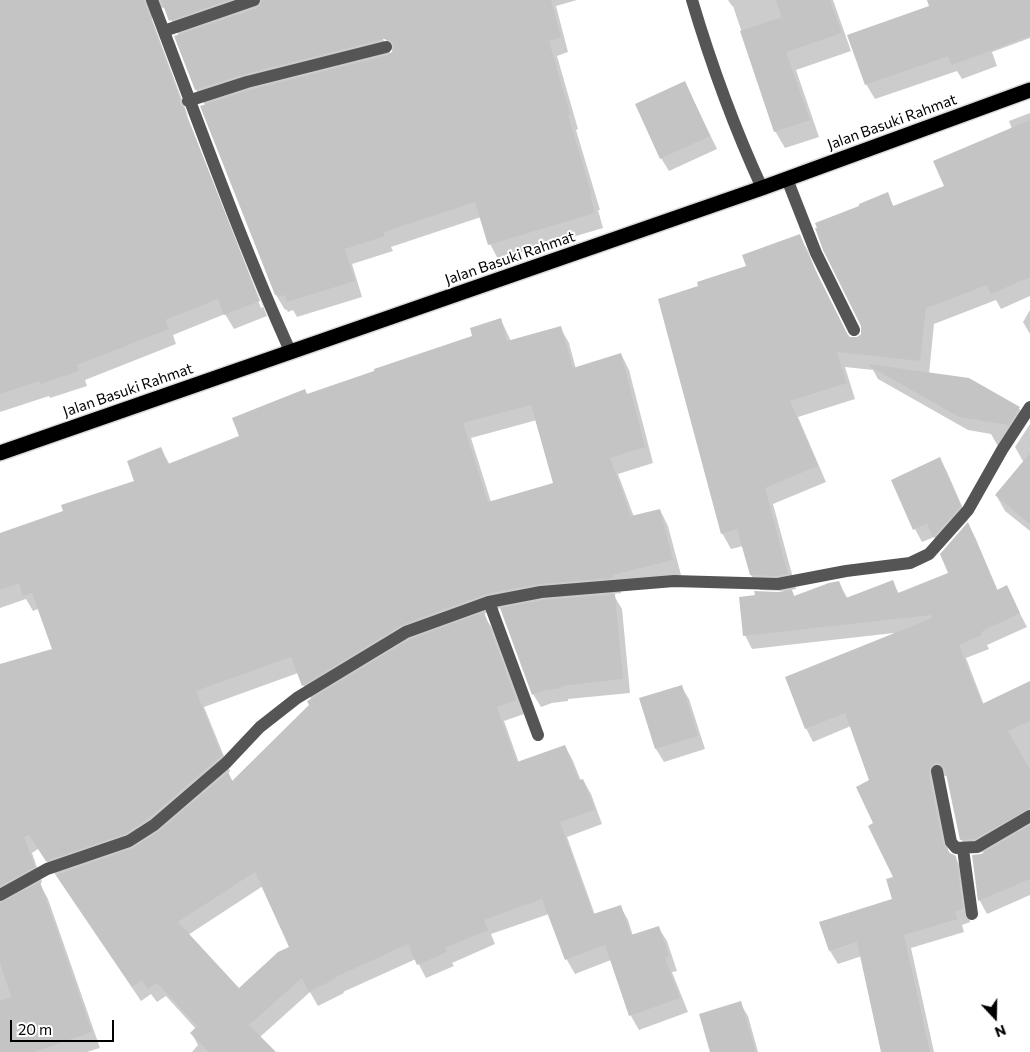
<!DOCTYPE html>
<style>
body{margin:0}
#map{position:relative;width:1030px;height:1052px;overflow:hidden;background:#fff;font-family:Commissioner,sans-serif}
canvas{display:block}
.north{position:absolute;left:970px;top:992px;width:50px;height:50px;-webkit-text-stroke:4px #fff;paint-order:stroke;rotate:159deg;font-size:14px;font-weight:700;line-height:20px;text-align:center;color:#000}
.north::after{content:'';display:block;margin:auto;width:18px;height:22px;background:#000;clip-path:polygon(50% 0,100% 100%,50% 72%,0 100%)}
.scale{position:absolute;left:10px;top:1020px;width:104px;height:22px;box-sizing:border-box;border:2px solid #000;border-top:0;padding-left:6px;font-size:15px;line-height:18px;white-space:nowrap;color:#000;-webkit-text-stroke:4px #fff;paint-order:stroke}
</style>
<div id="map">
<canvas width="1030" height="1052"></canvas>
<div class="north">N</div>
<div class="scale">20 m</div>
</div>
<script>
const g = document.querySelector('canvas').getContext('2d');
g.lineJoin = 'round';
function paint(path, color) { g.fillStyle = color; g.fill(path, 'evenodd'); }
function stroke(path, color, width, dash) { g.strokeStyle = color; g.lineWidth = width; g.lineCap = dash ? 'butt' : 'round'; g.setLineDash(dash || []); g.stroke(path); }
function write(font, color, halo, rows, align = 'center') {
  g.font = font + ' Commissioner,sans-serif'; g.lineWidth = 4; g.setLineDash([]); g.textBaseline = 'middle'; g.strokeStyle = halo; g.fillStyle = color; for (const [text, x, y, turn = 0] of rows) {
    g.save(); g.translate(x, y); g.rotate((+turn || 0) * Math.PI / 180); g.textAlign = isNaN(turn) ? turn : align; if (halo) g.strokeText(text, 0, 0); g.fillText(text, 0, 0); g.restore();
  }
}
const shadow = new Path2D(`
 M0 0H577L556 6 568 52 557 56 578 129 576 130 600 210H598L603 228 498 259 490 244 481 217 391 247 393 251 352 264 362 297 297 317 293 310 288 312 286 309 285 310 276 295 205 105 196 90 176 37 179 36 165 8 157 7 152 14V19L188 116 183 109 261 308 263 307 191 123 267 316 234 329 225 314 173 335 176 344 85 380 87 386 50 398 49 396 0 412ZM382 33 393 52 391 54 380 34Z
 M728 0H833L851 51 796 70 819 137 785 148 775 131 733 6H732Z
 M928 0H1030V38L992 52 997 66 962 79 957 71 875 99 866 84 931 7Z
 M685 83 717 149 669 171 661 158Z
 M1030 113V296L1001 309 996 300 934 324 929 374 1019 408 1027 421 999 448 991 434 968 430 878 379 873 370 845 367 855 399 798 417 826 482 773 504 796 589 791 590 795 597 838 582 848 599 892 582 899 594 949 574 968 524 975 537 998 591 1006 587 1027 627 987 645 989 649 966 658 984 705 1030 682V895L987 914 980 901 974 856 982 855 987 852 969 853 961 839 948 776H943L936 787 949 854 955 857 963 871 970 922 962 925 964 932 911 948 934 1052H883L862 956 838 964 830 951 821 923 894 900V877L874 824 870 781 851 726 813 742 806 728 894 633 752 649 745 635 784 591 760 590 751 575 743 546 731 549 722 533 700 287 748 267 799 236 808 251 817 274 849 337 858 339 862 335 861 206 887 194 894 207 946 187 1012 129 1009 121Z
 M1030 310V334L1023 322Z
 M501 320 511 341 560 327 569 343 576 369 621 354 629 370 653 463 618 474 634 517 660 510 668 526 681 575 621 590V593L613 594 622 609 630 693 568 699V701L552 703 541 707 533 694 501 608 483 614 492 628 524 714 504 721 519 763 565 746 573 761 581 781 583 780 591 794 602 824 567 837 595 915 620 906 628 920 633 936 658 927 667 941 677 971 672 972 688 1012 639 1030 631 1016 611 960 575 974 567 960 549 914 491 934 495 944 452 963 454 966 426 978 416 959 343 992 344 993 318 1006 310 992 260 1037 274 1052H192L198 1045 192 1034 196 1029 166 996 157 1002 151 994 141 1001 38 849 32 853 42 882 40 884 48 899 100 1048 87 1052H0V665L54 650 38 609 33 611 26 599 0 608V534L65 511 136 482 161 449 170 465 241 437 308 396 473 337ZM537 420 555 484 491 502 471 438ZM298 673 303 685 312 700 310 705 233 782 228 773 230 771 204 707ZM263 886 290 948 239 990 188 935Z
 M1030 424V531L1005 511 996 495 1024 463 1015 447Z
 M940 459 947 472 968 520 941 549 934 537 922 542 915 529Z
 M681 686 689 699 705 749 664 762 656 749 640 699Z
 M740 1003 748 1016 758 1052H711Z`);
const building = new Path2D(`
 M0 0H144L180 99V104L184 108 260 301 224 315 218 299 165 320 169 329 77 365 79 371 40 384 39 381 0 394Z
 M161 0H229L169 21Z
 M262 0H551L561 37 549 41 570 114 568 115 592 195H590L595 213 488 245 475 202 384 232 385 236 345 249 355 281 287 302 285 295 278 297 277 295H275L200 106 249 90 388 55 392 52 394 46 391 41 384 39 245 74 195 90 174 36 257 8 260 5Z
 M776 0H830L842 33 786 52 810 120 774 132 740 31 782 17Z
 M927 0H1030V36L952 65 948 56 865 85 847 35 929 6Z
 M685 81 710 136 660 159 635 104Z
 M1030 120V277L991 294 987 285 926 308 920 361 837 352 847 383 790 401 818 466 765 488 788 574 777 576 750 575 737 529 721 534 658 299 698 286 697 282 746 266 742 255 800 234 809 257 847 334 850 337H857L861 334V326L823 250 815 228H817L815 223 859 206V204L888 192 893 206 944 186 933 161Z
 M501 318 507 341 561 326 573 368 621 353 645 447 610 458 631 516 660 509 673 560 613 575V578L540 584 486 594 402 625 302 686 291 657 196 691 222 756 220 757 149 818 125 834 46 861 29 835 24 837 35 867 0 886V664L52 649 32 593 23 596 19 583 0 590V533L63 511 61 505 134 481 127 461 161 447 168 464 239 436 232 418 305 389 307 394 374 371V369L472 336 470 328ZM531 405 553 483 488 502 463 423Z
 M869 364 969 378 1020 407 1009 425 959 417 869 366Z
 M1030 453V524L995 495Z
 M940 457 961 506 933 537 927 523 913 530 891 480Z
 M968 522 997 590 1007 585 1020 613 981 632 982 635 959 645 982 704 1030 681V721L1008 731 1030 770V808L975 839 960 840 945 769 939 763H935L930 768 929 773 943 844 950 853 956 856 963 908 955 912 958 919 904 935 930 1052H881L857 942 829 951 819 922 892 899 886 879 893 877 868 826 873 823 856 787 869 780 845 713 805 729 785 677 932 618 931 615 743 636 739 597 755 595 754 591 778 592 792 590 794 596 829 583 839 581 846 598 893 580 898 593 948 573 940 554Z
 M615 594 623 679 561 686V688L544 690 532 695 500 608 542 600Z
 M484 612 516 700 497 707 517 762 565 745 579 780 583 779 595 810 560 822 593 914 621 905 631 935 659 926 669 956 665 958 680 998 629 1016 605 945 565 960 542 899 484 920 488 930 445 948 447 952 417 965 408 944 336 977 337 978 309 992 302 978 249 1025 276 1052H209L190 1033 197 1026 157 983 148 989 142 980 132 987 56 875 133 848 159 831 228 772 232 781 309 705 307 701 410 639ZM255 872 289 947 278 952 239 988 178 922Z
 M682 685 698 736 655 749 639 698Z
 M1030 825V879L978 901 972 855 981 854Z
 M40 882 92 1032 34 1052H0V1001L11 997 0 962V903Z
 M741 1001 756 1052H710L699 1014Z`);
const minor = new Path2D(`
 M152 0C197 118 239 238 291 353
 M692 0C711 64 734 127 762 188
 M164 31 254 0
 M188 101 247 82 386 47
 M787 179 816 253 854 330
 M489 602 538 735
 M937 771 951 842 956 848 977 847 1030 816
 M963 849 972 914
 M0 895 47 869 129 841 154 825 226 763 260 727 297 698 406 632 489 602 541 592 674 581 778 584 846 571 910 563 929 554 968 510 1002 450 1030 407`);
const highway = new Path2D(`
 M0 453 762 188 1030 90`);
const streetNames = [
 ["Jalan Basuki Rahmat",892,122,-20],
 ["Jalan Basuki Rahmat",510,258,-19],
 ["Jalan Basuki Rahmat",128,390,-19]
];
paint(shadow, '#0003');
paint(building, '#c4c4c4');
stroke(highway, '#dbdbdb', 18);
stroke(minor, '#555', 12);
stroke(highway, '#000', 15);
write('15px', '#000', '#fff', streetNames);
</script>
